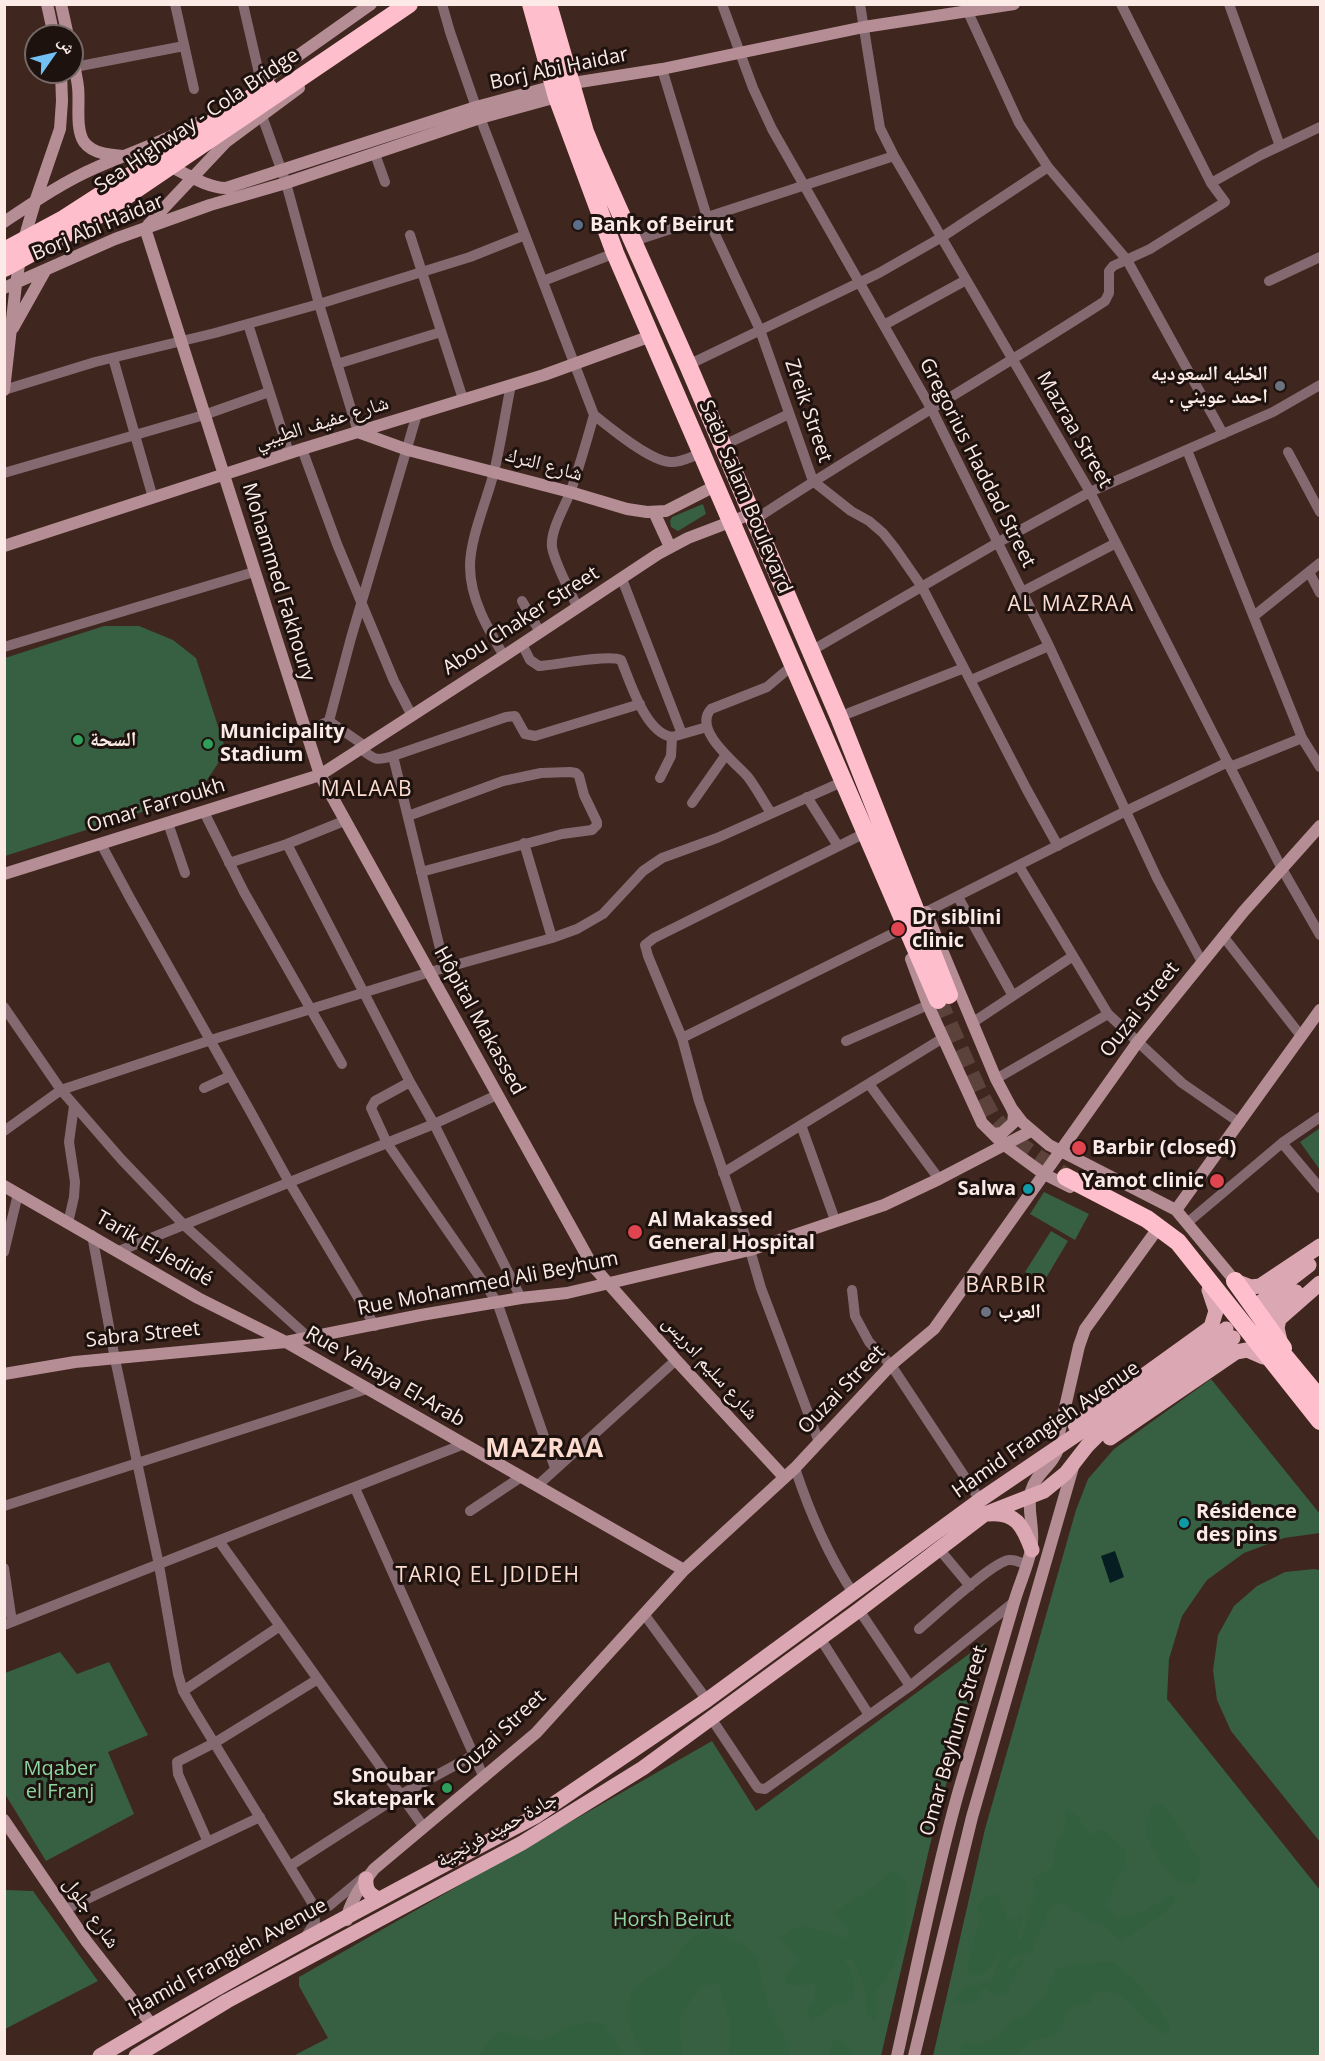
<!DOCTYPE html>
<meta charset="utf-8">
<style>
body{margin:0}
#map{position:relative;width:1325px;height:2061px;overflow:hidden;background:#3f261e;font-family:"Open Sans","Noto Naskh Arabic",sans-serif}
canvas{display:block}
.frame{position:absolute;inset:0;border:6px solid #fbeae5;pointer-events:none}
.north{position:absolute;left:24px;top:24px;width:60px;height:60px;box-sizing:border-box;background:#1e120f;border:2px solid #766865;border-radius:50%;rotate:56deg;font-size:16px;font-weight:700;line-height:24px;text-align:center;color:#fbeae5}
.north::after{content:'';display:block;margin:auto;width:21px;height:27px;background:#72c1f5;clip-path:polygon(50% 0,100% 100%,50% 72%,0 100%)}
</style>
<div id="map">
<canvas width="1325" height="2061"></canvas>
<div class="frame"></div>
<div class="north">ش</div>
</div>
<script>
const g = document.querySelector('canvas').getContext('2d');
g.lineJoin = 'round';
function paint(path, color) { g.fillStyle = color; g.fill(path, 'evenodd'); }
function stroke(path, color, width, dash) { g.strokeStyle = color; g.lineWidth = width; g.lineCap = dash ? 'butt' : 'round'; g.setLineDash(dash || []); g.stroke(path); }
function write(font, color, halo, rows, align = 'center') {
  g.font = font + ' "Open Sans","Noto Naskh Arabic",sans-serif'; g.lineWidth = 6; g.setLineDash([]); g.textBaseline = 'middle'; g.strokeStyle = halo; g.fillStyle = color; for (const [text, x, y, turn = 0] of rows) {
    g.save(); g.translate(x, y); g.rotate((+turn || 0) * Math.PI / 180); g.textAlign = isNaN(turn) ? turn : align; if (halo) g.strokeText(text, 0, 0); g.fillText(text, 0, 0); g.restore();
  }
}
const green = new Path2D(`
 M703 504 706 514 678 531 671 527 670 521 672 517Z
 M104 626H139L173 640 196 658 226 751 198 794 5 856V658Z
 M1320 1128V1127V1170L1300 1142Z
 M1044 1192 1089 1214 1075 1240 1030 1214Z
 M1051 1231 1068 1241 1043 1283 1025 1272Z
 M1211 1379 1320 1514V1533L1284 1538 1244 1553 1207 1580 1182 1616 1169 1659 1167 1699 1320 1890V2056H933L985 1829 1076 1510 1088 1479 1114 1449Z
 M1314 1569 1320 1570V1842L1231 1731 1217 1700 1213 1670 1218 1635 1234 1606 1257 1586 1285 1572Z
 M984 1643 930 1845 881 2056H293L328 2038 299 1986V1977L712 1741 756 1811Z
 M60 1652 77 1674 109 1662 148 1735 108 1752 134 1814 46 1861 5 1794V1673Z
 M5 1890 33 1891 98 1981 5 2029Z`);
const forest = new Path2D(`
 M1162 1804 1184 1833 1192 1850 1200 1858 1199 1866 1202 1872 1192 1885C1187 1885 1182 1884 1178 1881 1169 1876 1151 1848 1148 1839 1145 1828 1148 1816 1152 1806Z
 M1068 1810C1080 1814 1082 1828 1092 1835L1098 1830 1102 1829 1126 1851 1125 1867 1118 1877 1106 1903 1105 1907 1120 1919 1140 1913 1170 1896 1174 1895 1175 1902 1161 1915 1120 1941 1107 1927 1086 1918 1061 1902 1051 1908 1047 1915 1031 1953C1023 1953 1009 1956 1008 1966L1011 1969 1020 1960 1027 1962C1016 1966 1012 1980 1008 1991L993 1997 986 1988 982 1989 978 1999 964 2004 952 1999C957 1993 966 1988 973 1985 980 1982 987 1983 993 1980 995 1969 1001 1956 1002 1947 995 1959 991 1971 976 1976L969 1973 967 1962 971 1952 975 1933 981 1919 977 1907 985 1898 995 1893C1004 1900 1002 1911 1009 1921L1020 1916 1022 1919 1017 1939 1020 1942 1025 1932 1029 1907 1037 1893 1032 1879 1047 1871 1054 1865C1052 1852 1055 1838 1065 1830V1813Z
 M893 1871 905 1879C913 1909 903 1942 892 1970L888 1973 886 1981C869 1990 877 2003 877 2020H873L866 2012C868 1992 861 1974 851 1958H848L845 1961C852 1973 857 1985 852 1999L831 2007 811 2022 808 2011 815 1998 816 1985C805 1982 797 1990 786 1983L785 1976 798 1960 792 1950 779 1938 802 1924 815 1930 831 1932 841 1937 848 1938 849 1932 835 1912 869 1890Z
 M706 1932C727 1934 741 1942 757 1956L758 1967 771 2013 789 2045V2056H729C729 2043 731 2031 729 2018 726 2007 719 1998 721 1986L718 1983C711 1983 705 1985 699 1989 695 1992 680 2017 680 2022 679 2033 680 2047 684 2056H645L643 2054C632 2034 618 2005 638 1985 646 1976 660 1973 669 1964 681 1952 689 1934 706 1932Z
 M1107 1961C1124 1963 1165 2011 1170 2029L1164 2034C1137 2019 1125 1980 1091 1995V2002L1088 2004 1077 2006 1067 2012 1058 2033 1033 2041 1015 2056H959L963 2045 967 2043 978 2045 998 2037 1011 2021 1025 2015 1046 1993 1056 1970 1069 1964 1088 1965Z
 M592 2021 605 2025 624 2056H480C485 2047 491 2035 502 2032L541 2041 573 2025Z
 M838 2039 848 2045 856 2056H828L833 2042Z`);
const water = new Path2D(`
 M1115 1551 1124 1577 1110 1583 1101 1556Z`);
const highwayTunnel = new Path2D(`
 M938 1000 979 1093 992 1117 1016 1143 1066 1177`);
const street = new Path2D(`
 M175 4 194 89
 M243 4 261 82
 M442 4 450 32 476 107 594 415C610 428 650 461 670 462 681 463 692 456 702 453
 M722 4 753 88 772 129 932 410 1049 646 1157 878 1202 962
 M860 4 880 128 894 156 1090 492 1281 867 1320 935
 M1229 4 1280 146
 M967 10 1019 123 1048 167 1127 260 1223 434
 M75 67 184 46
 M662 69 707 217 760 330 813 481 851 511 869 521 883 533 895 548 922 587 1027 790 1058 846
 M262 116 286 183 319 304 358 432
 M375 154 385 182
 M1211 183 1261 155 1320 127
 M410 235 463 399
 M631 242 894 156
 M543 281 615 253
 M1269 281 1320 257
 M248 324 289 453
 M884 325 966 280
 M113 358 153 498
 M337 364 441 332
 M688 365 879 273 942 237 1048 167
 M4 390 95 362 215 333 319 304 470 257 525 235
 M722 446 789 414
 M302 449 337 544 394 681 412 716
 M1187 450 1302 738 1320 767
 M1288 452 1320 512
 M4 473 204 415 269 392
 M754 520C869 444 989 376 1105 301L1109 293V271L1113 266 1150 249 1225 202 1211 183 1121 4
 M1309 572 1320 593
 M622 579 682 734
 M1022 592 1116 543
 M522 601 540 632
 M577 606C570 592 554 561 552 547 550 530 566 505 571 490 580 465 587 440 594 415
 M1254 616 1320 563
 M522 644 530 660 539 666C556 665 609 654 621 660 630 681 645 733 672 737L707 727
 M4 647 254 572
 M811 651 997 543 1090 492 1273 412 1320 385
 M504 656C488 629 470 599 470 566 470 538 487 500 494 472 501 443 505 414 511 385
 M971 680 1049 646
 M839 717 964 668
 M329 721 365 746
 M305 732 329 721 351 638 417 414
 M361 749C375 760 376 761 393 756L445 969
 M393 756 506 717 515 716 525 734 535 736 640 704
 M1230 767 1302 738
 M660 778 671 756 672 737
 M807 797 838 846
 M692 803 725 756
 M204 812 244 892 342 1064
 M771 813C763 801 757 789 748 777 736 763 692 730 711 709L767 687 793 665
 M408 816 503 781 541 773 570 772 576 773 579 776 584 795 597 822V825L592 830 562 834 421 872
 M168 823 185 873
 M524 843 552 938
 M101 844 130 898 249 1109 289 1182 375 1326
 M287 844 410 1082 434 1124 521 1298
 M229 863 287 844 344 821
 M1019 866 1108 1014 1182 1083 1240 1123
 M958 897 1013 996
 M926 912 1126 811 1228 762
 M1223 936 1301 1036
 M4 1007 61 1090 121 1159 185 1226 309 1338
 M972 1023 1073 956
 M682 1038 900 930
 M846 1041 928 1005
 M996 1079 1108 1014
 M410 1082 375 1101 371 1108 387 1143 497 1302 555 1468
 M869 1084 939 1179
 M204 1088 230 1076
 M801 1125 835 1220
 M4 1131 61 1090 211 1040 430 972 552 938 577 929 603 914 643 871 662 858 717 838 844 781
 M1282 1143 1320 1188
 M723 1173 943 1038
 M68 1223 74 1197 75 1182 69 1142 74 1106
 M1187 1223 1282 1143 1320 1117
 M92 1235 115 1359 159 1565 178 1674 183 1691 194 1710 314 1906 315 1922 306 1936
 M119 1251 434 1124 497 1095
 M4 1252 18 1194
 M852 1290 855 1316 869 1342 891 1365 980 1500
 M819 1442 761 1288 750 1250 699 1101 682 1038 648 956 645 945 654 938 865 833
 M795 1468C810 1514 827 1553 853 1593
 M537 1486 676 1360
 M355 1488 484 1778
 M4 1506 367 1389
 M470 1511 521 1477
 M219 1541 423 1826
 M939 1549 970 1586
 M4 1568 12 1622
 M859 1610 910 1686
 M644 1614 707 1700
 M4 1625 464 1444
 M919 1629C935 1616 992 1562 1009 1560 1016 1559 1021 1563 1027 1565
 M820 1638 869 1715
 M183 1691 280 1626
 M711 1718 755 1784 758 1788 765 1789 910 1686 1014 1602
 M207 1840 178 1774 177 1762 216 1742 318 1679
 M290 1866 402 1794 474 1755
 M314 1906 322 1908 329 1906 365 1876
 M64 1910 260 1817`);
const secondary = new Path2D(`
 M47 4 54 36
 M61 4 68 36
 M72 56C74 66 77 77 78 87 80 103 75 128 84 142 97 160 131 154 150 159 177 165 199 187 226 188L476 107 554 86 662 69 864 27 1014 4
 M255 86 371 4
 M4 222C34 202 63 182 95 168 129 153 165 142 197 123
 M148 225 226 142 299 88
 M145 228 320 775 592 1265 676 1360 784 1477
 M4 288 115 239 210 205 286 183 480 118 564 95
 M13 328 45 271
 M4 390 16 284 22 246 35 202 60 129 62 101 61 72
 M358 432 408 450 570 492 627 509 647 512 666 511 717 485
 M654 512 670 547
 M4 546 302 449 544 375 651 336
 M4 874 320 775 504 656 658 554 688 538 751 514
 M926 912 996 1079 1012 1109 1022 1122 1049 1145 1176 1210 1235 1281
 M911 959 928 1005 982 1123 1003 1144 1044 1174 1070 1187
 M993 1134 1002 1133 1013 1123 1014 1114 1012 1109
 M4 1186 198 1298 286 1342 684 1570
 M1176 1210 1320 1010
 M4 1374 75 1362 286 1342 421 1315 521 1298 567 1293 750 1250 884 1205 939 1179 1031 1131
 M1058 1438 1079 1346 1085 1329 1156 1231
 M4 1820 87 1942 152 2025
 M347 1920C347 1905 365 1880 374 1869L536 1733 684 1570 795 1468 891 1365 934 1329 1137 1043 1244 911 1320 826
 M897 2056C917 1968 934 1878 959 1790 977 1729 995 1667 1013 1606 1018 1587 1027 1569 1031 1550 1036 1530 1026 1511 1031 1491 1036 1472 1053 1467 1059 1446
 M914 2056 972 1817 1073 1467`);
const primary = new Path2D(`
 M1235 1281 1251 1287 1260 1286 1320 1246
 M1261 1302 1309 1265
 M1269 1311 1296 1292
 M1281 1345 1277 1328 1279 1319 1320 1283
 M1075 1425 1211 1327 1216 1311 1209 1290
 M1110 1438 1236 1352 1247 1350 1263 1357
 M988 1514C1016 1511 1023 1526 1032 1550
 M366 1879C365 1889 369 1895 379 1899
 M100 2056C242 1971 389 1894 536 1816L707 1700 980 1500 1098 1420 1226 1329
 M136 2056 227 2001 522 1843 643 1768 859 1610 985 1514 1044 1491 1066 1473 1087 1446 1100 1433 1233 1338`);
const highway = new Path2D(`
 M531 4 557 97 615 253 938 1000
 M548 4 585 132 594 154 688 365 839 717 949 995
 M1066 1177 1147 1219 1178 1242 1320 1421
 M1235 1281 1283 1348
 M1272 1341 1320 1399`);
const highwayBridge = new Path2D(`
 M4 251 62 220 268 87
 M4 268 89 221 409 4`);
const markers = [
 [578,225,6,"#5c6f8a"],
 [1280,386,6,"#6b7280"],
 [78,740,6,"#2e9e5b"],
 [208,744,6,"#2e9e5b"],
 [898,929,8,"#e0444e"],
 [1079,1148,8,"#e0444e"],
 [1217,1181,8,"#e0444e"],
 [1028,1189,6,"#0f9aa8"],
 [635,1232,8,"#e0444e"],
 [986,1312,6,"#6b7280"],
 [1184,1523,6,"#0f9aa8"],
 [447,1788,6,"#2e9e5b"]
];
const streetNames = [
 ["Borj Abi Haidar",559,69,-12],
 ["Sea Highway - Cola Bridge",197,121,-34],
 ["Borj Abi Haidar",98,228,-23],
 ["Zreik Street",808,411,71],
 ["شارع عفيف الطيبي",322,423,-17],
 ["Mazraa Street",1074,430,60],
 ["Gregorius Haddad Street",977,463,63],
 ["شارع الترك",544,465,15],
 ["Saëb Salam Boulevard",745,497,67],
 ["Mohammed Fakhoury",278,582,73],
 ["Abou Chaker Street",521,621,-33],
 ["Omar Farroukh",156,806,-17],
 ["Ouzai Street",1140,1010,-52],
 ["Hôpital Makassed",479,1021,61],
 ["Tarik El-Jedidé",154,1249,30],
 ["Rue Mohammed Ali Beyhum",488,1284,-11],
 ["Sabra Street",143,1335,-6],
 ["شارع سليم ادريس",710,1368,48],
 ["Rue Yahaya El-Arab",385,1377,30],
 ["Ouzai Street",842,1390,-46],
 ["Hamid Frangieh Avenue",1046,1430,-35],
 ["Ouzai Street",501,1733,-43],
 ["Omar Beyhum Street",954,1741,-74],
 ["جادة حميد فرنجية",497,1830,-29],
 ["شارع جلول",91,1913,55],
 ["Hamid Frangieh Avenue",228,1958,-29]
];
const poiNames = [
 ["Bank of Beirut",590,225],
 ["الخليه السعوديه",1268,374,"right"],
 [". احمد عويني",1268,397,"right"],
 ["Municipality",220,732],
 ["Stadium",220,755],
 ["السحة",90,740],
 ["Dr siblini",912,918],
 ["clinic",912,941],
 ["Barbir (closed)",1092,1148],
 ["Yamot clinic",1204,1181,"right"],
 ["Salwa",1016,1189,"right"],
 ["Al Makassed",648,1220],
 ["General Hospital",648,1243],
 ["العرب",998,1312],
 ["Résidence",1196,1512],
 ["des pins",1196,1535],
 ["Snoubar",435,1776,"right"],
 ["Skatepark",435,1799,"right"]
];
const parkNames = [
 ["Mqaber",60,1769],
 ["el Franj",60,1792],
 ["Horsh Beirut",672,1920]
];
const neighbourhoodNames = [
 ["AL MAZRAA",1071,605],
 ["MALAAB",367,790],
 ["BARBIR",1006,1286],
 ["TARIQ EL JDIDEH",488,1576]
];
const districtNames = [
 ["MAZRAA",545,1450]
];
paint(green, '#375f42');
paint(forest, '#32603f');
paint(water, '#061e21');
stroke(highwayTunnel, '#5b433c', 18, [18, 9]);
stroke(street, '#846a70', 10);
stroke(secondary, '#b58d95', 12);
stroke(primary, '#dba7b2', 15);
stroke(highway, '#febecc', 18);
stroke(highwayBridge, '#febecc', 18);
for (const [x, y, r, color] of markers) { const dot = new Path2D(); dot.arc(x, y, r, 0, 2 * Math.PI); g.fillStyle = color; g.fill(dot); stroke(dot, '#1e120f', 2); }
write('20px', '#fbeae5', '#1e120f', streetNames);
write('bold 20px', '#fbeae5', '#1e120f', poiNames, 'left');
write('20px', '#8ed6a1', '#1e120f', parkNames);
g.letterSpacing = '1.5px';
write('21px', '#fddcd0', '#1e120f', neighbourhoodNames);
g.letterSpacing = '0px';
g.letterSpacing = '1.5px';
write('bold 26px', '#fddcd0', '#1e120f', districtNames);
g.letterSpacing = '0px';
</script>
